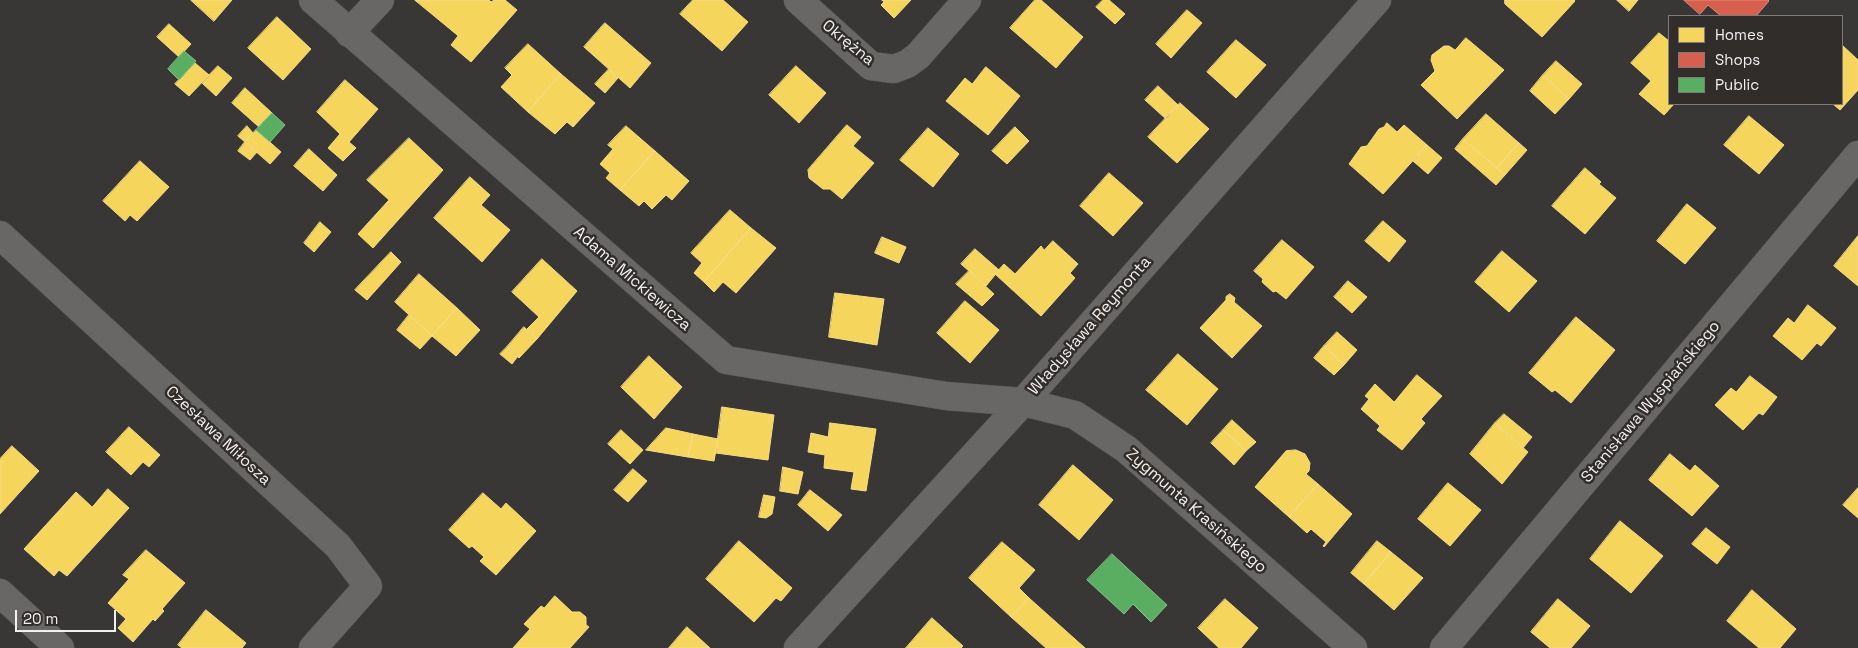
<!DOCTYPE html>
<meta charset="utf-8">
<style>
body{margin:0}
#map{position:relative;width:1858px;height:648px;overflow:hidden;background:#393736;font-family:"Space Grotesk",sans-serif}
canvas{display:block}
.legend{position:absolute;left:1668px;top:15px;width:175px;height:90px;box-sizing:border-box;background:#302d2b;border:1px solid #7e7b79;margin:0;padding:6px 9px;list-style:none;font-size:15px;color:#f3f1ef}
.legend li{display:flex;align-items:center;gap:10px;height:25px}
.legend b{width:25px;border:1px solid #7e7b79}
.scale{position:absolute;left:15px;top:610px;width:101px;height:22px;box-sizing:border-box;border:2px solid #f3f1ef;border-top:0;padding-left:6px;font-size:15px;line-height:18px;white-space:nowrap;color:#f3f1ef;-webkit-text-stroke:4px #302d2b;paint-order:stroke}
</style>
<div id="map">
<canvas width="1858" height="648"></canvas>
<ul class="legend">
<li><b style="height:14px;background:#f6d55c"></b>Homes</li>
<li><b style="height:14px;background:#d6604d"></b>Shops</li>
<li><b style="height:14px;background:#5aae61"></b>Public</li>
</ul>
<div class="scale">20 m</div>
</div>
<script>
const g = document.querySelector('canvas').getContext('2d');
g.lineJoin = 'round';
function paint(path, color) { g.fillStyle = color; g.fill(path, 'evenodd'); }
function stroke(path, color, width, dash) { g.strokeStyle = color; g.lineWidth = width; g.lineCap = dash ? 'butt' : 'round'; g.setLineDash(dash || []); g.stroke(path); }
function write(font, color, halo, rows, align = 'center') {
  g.font = font + ' "Space Grotesk",sans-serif'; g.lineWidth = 5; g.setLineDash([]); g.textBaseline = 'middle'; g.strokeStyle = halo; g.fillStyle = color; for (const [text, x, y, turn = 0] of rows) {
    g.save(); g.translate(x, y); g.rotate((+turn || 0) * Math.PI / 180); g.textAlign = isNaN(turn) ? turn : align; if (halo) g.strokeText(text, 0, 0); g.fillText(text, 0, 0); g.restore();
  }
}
const homes = new Path2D(`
 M191 0H232L214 21Z
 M415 0H489L491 2 494 0H505L517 10 471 62 451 45 458 36Z
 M693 0H723L748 22 722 51 680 14Z
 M882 0H911L894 18 881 5 884 2Z
 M1035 0H1041L1083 37 1056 68 1010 28Z
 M1103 0H1109L1125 14 1115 24 1096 7Z
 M1505 0H1574L1575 1 1542 37 1505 4Z
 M1617 0H1638L1629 11Z
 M1187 10 1202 23 1171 58 1156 44Z
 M277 17 311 49 283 80 248 48Z
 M605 23 651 63 630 88 584 47Z
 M169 24 191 44 179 57 157 37Z
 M1659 33 1669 41V104H1674L1664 115 1639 94 1651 81 1631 63Z
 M1466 38 1504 70 1457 119 1421 85 1435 71 1431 60 1432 55 1444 46H1449L1455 50Z
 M1236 40 1266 65 1236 98 1207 72Z
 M528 44 561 74 528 112 501 87 512 75 505 68Z
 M1842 45 1858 60V90L1840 110 1833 104H1842Z
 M1556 61 1582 84 1569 99 1543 75Z
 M195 63 209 75 189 96 175 84Z
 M218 66 232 78 216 96 202 83Z
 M796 66 826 93 799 123 769 95Z
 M986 67 1020 96 988 135 946 101 965 78 972 84Z
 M609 69 618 78 605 93 595 84Z
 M561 74 595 103 573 127 567 122 555 134 528 112Z
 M1543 75 1569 99 1555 114 1530 91Z
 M345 80 378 109 349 142 356 148 343 161 328 148 340 134 317 112Z
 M1158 86 1178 105 1166 119 1145 100Z
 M245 88 272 113 259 127 232 103Z
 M1180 103 1209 129 1177 163 1148 137Z
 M1486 114 1519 143 1497 168 1463 139Z
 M1749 116 1784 145 1759 174 1724 145Z
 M1387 123 1397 132 1404 125 1427 145 1383 194 1349 164 1361 147 1367 146 1379 129 1384 127Z
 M847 125 861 137 853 146 874 163 842 199 830 189H823L809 178 808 170Z
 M247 126 253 133 245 142 238 136Z
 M626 126 655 151 620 190 606 178 610 173 600 164 613 149 608 145Z
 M1015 127 1029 141 1007 164 992 151Z
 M928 128 959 154 933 187 900 160Z
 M256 130 281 152 270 164 245 142Z
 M409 138 443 170 373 248 358 234 389 200 367 180Z
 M1463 139 1505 175 1496 185 1455 149Z
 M245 142 257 152 250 160 238 151Z
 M1519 143 1527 150 1505 175 1497 168Z
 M1427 145 1442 158 1428 174 1413 161Z
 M309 149 337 175 323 191 294 166Z
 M655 151 689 181 672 200 666 195 652 209 644 201 639 206 620 190Z
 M140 161 169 187 137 221 130 215 125 221 103 201Z
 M1585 168 1601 182 1599 184 1616 198 1585 234 1552 206Z
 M1109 173 1143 203 1113 236 1080 206Z
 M470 177 490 195 481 205 510 230 482 262 434 218Z
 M1687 204 1716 228 1685 264 1657 241Z
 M730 210 751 228 704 282 694 273 702 263 691 253Z
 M1383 221 1406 241 1389 262 1365 241Z
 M320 222 331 232 314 252 304 243Z
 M751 228 776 248 736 293 723 282 714 292 704 282Z
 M1858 236V286L1834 266Z
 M882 237 906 247 899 263 875 253Z
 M1282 240 1314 267 1286 299 1276 291 1273 292 1262 282 1263 279 1254 271Z
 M1053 241 1078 264 1070 273 1075 278 1041 316 995 274 1004 264 1015 274 1041 246 1044 250Z
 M975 249 999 270 986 286 961 264Z
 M1502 251 1537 281 1509 312 1475 282Z
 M391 252 401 262 367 300 355 290Z
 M542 259 577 291 537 339 527 329 539 317 512 292Z
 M969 271 994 294 982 306 956 284Z
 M419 274 457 308 432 336 395 302Z
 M1348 281 1367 297 1352 313 1334 297Z
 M835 293 884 299 877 345 829 337Z
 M1230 294 1235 298 1234 302 1262 326 1232 358 1200 328 1226 300V297Z
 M965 301 999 330 970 363 937 333Z
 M1808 305 1836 328 1821 346 1817 343 1802 360 1773 336 1788 318 1794 323Z
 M457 308 480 330 456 356 432 336Z
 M409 315 432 336 420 349 397 330Z
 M1576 317 1615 350 1571 403 1555 390 1552 392 1529 373Z
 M524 327 537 339 519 358 507 347Z
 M1337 332 1357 350 1344 365 1324 346Z
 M1324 346 1344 365 1334 375 1314 358Z
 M507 347 518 356 512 364 500 354Z
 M1178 354 1218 389 1187 425 1146 390Z
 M649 356 682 387 654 419 621 387Z
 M1417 375 1442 396 1421 419 1425 423 1402 450 1377 430 1380 426 1361 409 1369 399 1365 396 1375 384 1394 402Z
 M1750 376 1777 397 1763 415 1759 413 1743 430 1715 405 1731 388 1736 392Z
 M722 407 774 415 768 460 716 453Z
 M1504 414 1532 437 1523 448 1495 423Z
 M1232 420 1256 442 1246 451 1223 430Z
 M830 423 876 429 866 491 851 489 854 472 824 468 825 455 808 452 811 433 828 437Z
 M1495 423 1528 452 1502 484 1470 454Z
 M129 427 160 455 149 467 143 462 131 475 106 452Z
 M666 428 693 434 688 457 646 450Z
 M621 430 643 450 630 464 608 444Z
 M1223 430 1246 451 1234 465 1211 443Z
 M693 434 718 439 714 461 688 457Z
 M12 446 39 471 0 514V459Z
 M1296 450 1305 454 1310 463 1309 471 1306 474 1318 484 1289 517 1255 487 1286 451Z
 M1670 454 1690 471 1695 465 1719 486 1692 516 1649 480Z
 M1073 465 1113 500 1079 540 1039 505Z
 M783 467 803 472 798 494 780 491Z
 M633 469 647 481 628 502 614 490Z
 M1448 483 1481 510 1450 546 1418 519Z
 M1318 484 1352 514 1324 547 1323 546 1326 542 1311 529 1307 533 1289 517Z
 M1858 488V518L1843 505Z
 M108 489 129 508 67 576 59 570 54 576 24 549 76 492 92 507Z
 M810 490 842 515 828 531 798 505Z
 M483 493 501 509 506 503 536 531 496 575 480 561 484 557 472 546 469 548 449 530Z
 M764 495 775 497 772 514 766 518 759 517Z
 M1620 521 1663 556 1631 593 1590 559Z
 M1706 528 1730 547 1717 564 1692 544Z
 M739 541 792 588 781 601 776 598 754 622 706 579Z
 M1377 541 1391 552 1364 584 1351 573Z
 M1002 542 1035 570 1019 588 1029 598 1011 617 969 578Z
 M146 550 185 583 162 609 164 611 155 621 153 619 133 642 118 628 126 619 108 603 129 579 123 575Z
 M1391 552 1423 578 1394 610 1364 584Z
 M1752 590 1796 629 1780 648H1759L1727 621Z
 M555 596 572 612H580L586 617V625L589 627 570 648H513L530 629 524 624 541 606 544 608Z
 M1029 598 1085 648H1046L1011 617Z
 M1225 599 1258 628 1241 648H1219L1198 628Z
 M1558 599 1590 626 1571 648H1550L1531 632Z
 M206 610 246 643 242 648H182L178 645Z
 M932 618 963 646 961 648H906Z
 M687 627 710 648H669Z`);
const shops = new Path2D(`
 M1684 0H1768L1769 1 1756 16H1721L1708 5 1700 14Z`);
const public = new Path2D(`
 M184 51 196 61 179 80 168 69Z
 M272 113 285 125 270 142 256 130Z
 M1112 554 1167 605 1151 622 1133 604 1124 614 1087 580Z`);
const minor = new Path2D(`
 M313 0 726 360 946 396 1023 402 1075 415 1126 449 1353 648
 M798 0 871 66 894 69 907 64 918 56 967 0
 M349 33 380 0
 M0 235 338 546 368 586 313 648
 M0 593 60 648
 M798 648 1023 402 1377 0
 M1444 648 1858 155`);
const streetNames = [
 ["Okrężna",848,43,39],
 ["Adama Mickiewicza",632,279,41],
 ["Władysława Reymonta",1090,326,-49],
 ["Stanisława Wyspiańskiego",1651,402,-50],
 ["Czesława Miłosza",218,436,43],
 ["Zygmunta Krasińskiego",1196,511,41]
];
paint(homes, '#f6d55c');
stroke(homes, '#f5dd88', 1);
paint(shops, '#d6604d');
stroke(shops, '#df8c7e', 1);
paint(public, '#5aae61');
stroke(public, '#88c28c', 1);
stroke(minor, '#575655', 29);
stroke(minor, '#686766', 28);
write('16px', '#f3f1ef', '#302d2b', streetNames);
</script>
